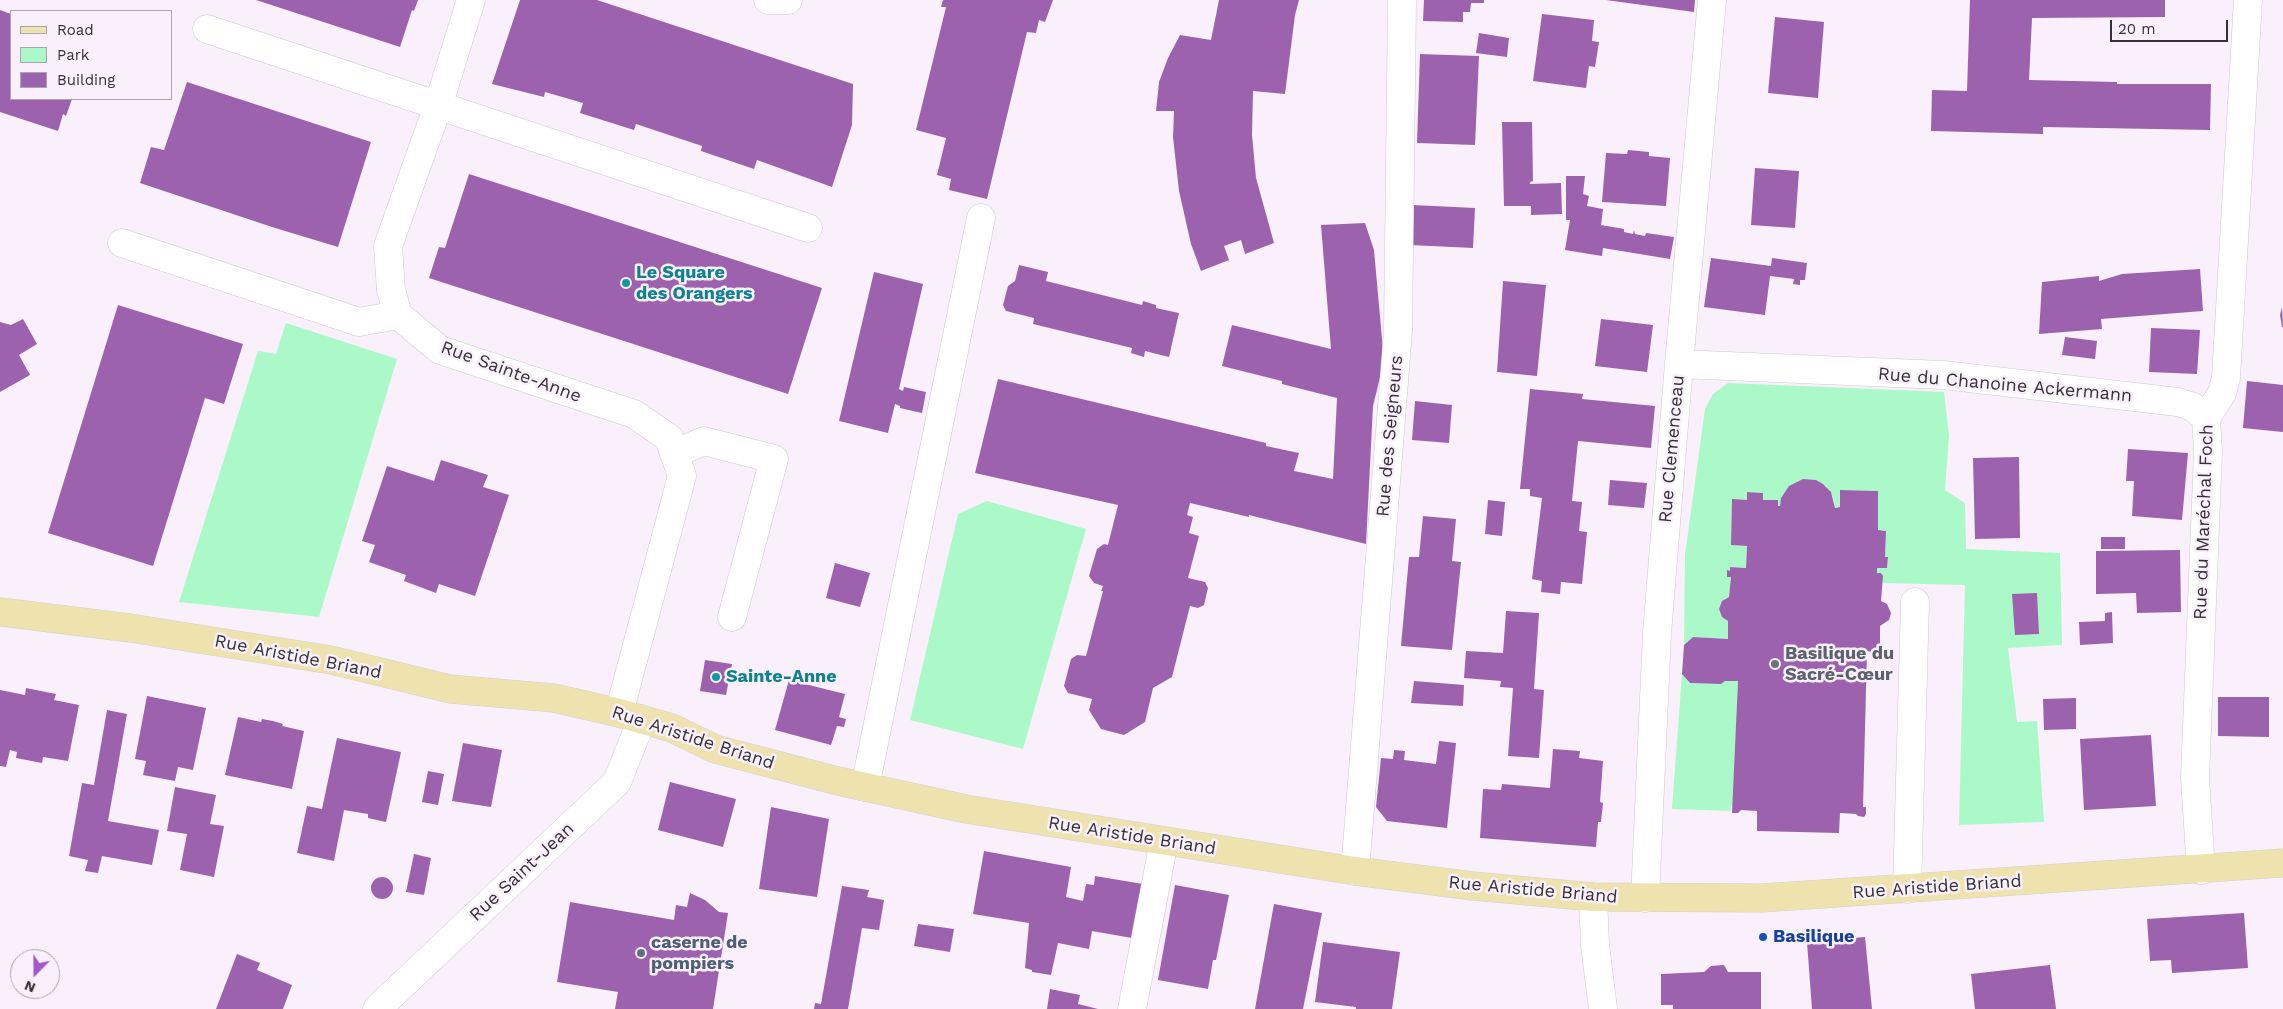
<!DOCTYPE html>
<meta charset="utf-8">
<style>
body{margin:0}
#map{position:relative;width:2283px;height:1009px;overflow:hidden;background:#f9f0fc;font-family:"Work Sans",sans-serif}
canvas{display:block}
.legend{position:absolute;left:10px;top:10px;width:162px;height:90px;box-sizing:border-box;background:#f9f0fc;border:1px solid #aba4ad;margin:0;padding:6px 9px;list-style:none;font-size:15px;color:#353236}
.legend li{display:flex;align-items:center;gap:10px;height:25px}
.legend b{width:25px;border:1px solid #aba4ad}
.north{position:absolute;left:10px;top:949px;width:50px;height:50px;box-sizing:border-box;background:#f9f0fc;border:1px solid #aba4ad;border-radius:50%;rotate:202deg;font-size:14px;font-weight:700;line-height:20px;text-align:center;color:#353236}
.north::after{content:'';display:block;margin:auto;width:18px;height:22px;background:#a457c9;clip-path:polygon(50% 0,100% 100%,50% 72%,0 100%)}
.scale{position:absolute;left:2110px;top:20px;width:118px;height:22px;box-sizing:border-box;border:2px solid #353236;border-top:0;padding-left:6px;font-size:15px;line-height:18px;white-space:nowrap;color:#353236;-webkit-text-stroke:4px #f9f0fc;paint-order:stroke}
</style>
<div id="map">
<canvas width="2283" height="1009"></canvas>
<ul class="legend">
<li><b style="height:6px;background:#eee2af"></b>Road</li>
<li><b style="height:14px;background:#abf9c8"></b>Park</li>
<li><b style="height:14px;background:#9c62ad"></b>Building</li>
</ul>
<div class="north">N</div>
<div class="scale">20 m</div>
</div>
<script>
const g = document.querySelector('canvas').getContext('2d');
g.lineJoin = 'round';
function paint(path, color) { g.fillStyle = color; g.fill(path, 'evenodd'); }
function stroke(path, color, width, dash) { g.strokeStyle = color; g.lineWidth = width; g.lineCap = dash ? 'butt' : 'round'; g.setLineDash(dash || []); g.stroke(path); }
function write(font, color, halo, rows, align = 'center') {
  g.font = font + ' "Work Sans",sans-serif'; g.lineWidth = 5; g.setLineDash([]); g.textBaseline = 'middle'; g.strokeStyle = halo; g.fillStyle = color; for (const [text, x, y, turn = 0] of rows) {
    g.save(); g.translate(x, y); g.rotate((+turn || 0) * Math.PI / 180); g.textAlign = isNaN(turn) ? turn : align; if (halo) g.strokeText(text, 0, 0); g.fillText(text, 0, 0); g.restore();
  }
}
const green = new Path2D(`
 M286 323 397 359 319 617 179 602 258 351 276 354Z
 M1728 383 1944 392 1949 436 1945 490 1965 503 1966 549 2060 553 2062 645 2008 648 2017 722 2037 721 2044 822 1959 825 1965 585 1883 583 1881 573H1877V568H1887L1888 558 1885 557 1886 531 1878 530V491L1840 490V507L1835 508C1833 471 1786 470 1780 506H1778L1777 500H1763L1762 493 1747 492V500H1732L1731 545 1747 546 1746 568 1731 567 1730 571H1727V576L1731 577 1729 597 1722 601 1719 609 1722 617 1728 621V639L1693 637 1684 645 1685 555 1705 409 1713 394Z
 M987 501 1086 529 1023 749 910 720 958 514Z
 M1682 674 1690 683 1721 684 1725 681H1738L1733 805 1731 806V811L1672 809Z`);
const building = new Path2D(`
 M256 0H418L414 11 412 10 400 47Z
 M520 0H597L853 84 852 125 832 187 757 160 754 169 701 151 702 146 636 124 634 130 580 113 583 103 566 98 545 92 544 97 492 84Z
 M943 0H1053L1045 22 1039 20 1036 33 1027 32 987 199 949 190 951 179 937 175 946 138 916 130 946 7H941Z
 M1219 0H1299L1295 15 1285 94 1253 91 1252 135 1256 178 1274 243 1245 254 1241 240 1224 246 1229 260 1201 271 1191 244 1179 191 1173 137 1174 111H1156L1159 82 1168 58 1180 35 1211 40Z
 M1424 0H1484V3H1471L1470 12H1463V22L1423 21Z
 M1606 0H1695L1694 12Z
 M1970 0H2165V17L2032 18 2029 80 2117 82V84H2211L2210 130 2043 127V134L1931 131 1932 90 1967 91Z
 M0 10 11 14V99H72L66 116 63 114 58 131 0 112Z
 M1542 14 1594 20 1592 41 1599 42 1595 67 1589 66 1586 88 1533 81Z
 M1775 17 1824 22 1818 98 1768 93Z
 M1479 33 1509 38 1507 57 1476 53Z
 M1420 54 1479 56 1475 145 1417 143Z
 M187 82 371 142 338 247 272 227 140 183 151 147 164 150Z
 M1502 122H1532L1533 181 1530 182V184L1561 183 1562 214 1531 215V206H1504Z
 M1628 150 1649 152V156L1670 158 1666 206 1602 202 1606 153 1627 154Z
 M1755 168 1799 171 1795 228 1751 225Z
 M469 174 822 288 788 394 429 278 439 247 445 248Z
 M1566 176H1585L1583 194 1589 196 1587 206 1603 209 1601 225 1624 229V232L1633 234 1634 230 1635 234 1645 236 1646 233 1674 237 1670 259 1603 248 1602 256 1565 250 1570 220H1566Z
 M1412 205 1475 208 1473 248 1410 245Z
 M1365 223 1374 250 1384 361 1373 406 1366 544 1249 515V517L1190 503 1187 515 1193 517 1189 533 1199 536 1188 578 1205 582 1208 588 1204 605 1198 608 1190 606 1172 677 1153 688 1145 722 1124 735 1101 729 1089 710 1092 699 1068 693 1064 686 1071 659 1077 655 1086 656 1103 591H1101L1103 586 1094 583 1089 576 1097 549 1104 544 1108 545 1118 505 975 473 998 379 1266 443V446L1299 453 1294 471 1333 479 1337 398 1282 384V381L1222 366 1232 325 1331 349 1321 225Z
 M1711 258 1771 266 1772 258 1807 263 1805 280H1800V285L1793 284 1794 279 1770 276 1765 315 1704 307Z
 M1019 265 1048 272 1046 281 1142 305 1143 301 1156 305V308L1179 313 1169 357 1145 351 1144 357 1131 353 1132 348 1033 324 1034 318 1006 311 1003 305 1008 286 1015 281Z
 M2200 269 2203 311 2101 319 2102 329 2039 334 2042 282 2099 276V281L2122 274Z
 M874 272 923 284 899 389 903 391 904 387 926 392 922 413 900 408V406L895 404 888 433 839 421Z
 M1503 281 1546 285 1537 376 1497 372Z
 M118 305 243 344 224 404 205 398 153 566 48 533Z
 M2282 307 2283 327H2282L2280 315Z
 M23 319 37 344 19 355 30 375 0 392V322L11 325Z
 M1601 319 1653 325 1647 372 1595 366Z
 M2151 328 2200 330 2197 374 2149 372Z
 M2065 337 2097 341 2095 359 2062 355Z
 M2247 381 2283 385V432L2243 428Z
 M1530 389 1583 394 1582 399 1655 406 1651 448 1578 441 1572 501 1582 502 1579 531 1587 532 1582 584 1561 582 1560 594 1541 592 1542 581 1532 579 1542 498 1530 496V489H1520Z
 M1415 401 1452 405 1449 443 1412 440Z
 M2128 449 2188 453 2182 520 2132 516 2134 481H2126Z
 M2019 457 2020 538 1975 539 1973 458Z
 M441 460 488 475 483 487 509 495 475 596 439 584 436 593 404 581 406 575 369 562 375 545 362 541 387 466 434 481Z
 M1803 479 1816 480 1823 484 1831 492 1835 508 1840 507V490L1878 491V530L1886 531 1885 557H1888L1887 568H1877V573H1881L1883 576 1881 601 1887 604 1891 613 1889 620 1880 626V644H1883L1882 651 1880 650 1879 654 1867 651 1863 807H1866V814L1864 817 1858 816 1856 814 1840 813 1839 833 1757 831V811L1741 810 1738 813H1732L1738 681H1725L1721 684 1690 683 1682 674 1684 645 1693 637 1728 639V621L1722 617 1719 609 1722 601 1729 597 1731 577H1727V570L1730 571V567L1746 568 1747 546 1731 545 1732 499 1747 500V492L1763 493V500H1778V506H1780L1781 498 1789 486Z
 M1610 480 1647 483 1644 508 1608 505Z
 M1488 500 1505 502 1502 536 1485 534Z
 M1423 516 1456 519 1452 561 1461 562 1452 650 1401 646 1409 557H1419Z
 M2101 537H2125V549H2101Z
 M2180 550 2181 612 2137 613 2136 593 2096 594V551Z
 M835 563 870 573 860 607 826 598Z
 M2037 593 2039 634 2015 635 2012 594Z
 M1506 611 1539 613 1534 689 1544 690 1539 758 1508 756 1513 688 1500 687 1501 681 1464 678 1466 651 1503 653Z
 M2112 612 2113 643 2080 645 2079 622 2105 621V613Z
 M705 660 732 664 726 695 700 691Z
 M789 680 845 694 839 717 846 719 844 727 837 726 831 745 775 730Z
 M1414 681 1464 685 1463 706 1411 703Z
 M26 688 56 694 54 700 79 705 68 761 43 757 42 763 16 758 17 752 10 750 6 767 0 766V690L25 695Z
 M147 696 206 708 193 770 178 767 175 781 143 775 146 761 135 759Z
 M2218 697H2269V737L2218 736Z
 M2076 698V729L2044 730 2043 699Z
 M107 710 127 714 108 821 159 830 152 865 102 856 98 873 85 871 88 860 69 856 82 783 94 785Z
 M238 717 261 722 262 719 273 721 283 724 282 726 304 731 292 789 225 775Z
 M2151 735 2156 806 2084 810 2080 739Z
 M337 738 401 752 386 822 368 818V814L344 810 334 861 297 853 307 806 322 809Z
 M1439 741 1456 743 1447 828 1387 821 1376 807 1381 758 1393 759 1394 750 1405 751 1404 760 1436 764Z
 M463 743 502 750 491 807 452 801Z
 M1553 749 1580 751 1579 758 1603 761 1600 802 1603 803 1601 822H1598L1596 847 1480 838 1483 789 1501 790 1502 784 1550 788Z
 M428 771 444 774 438 805 422 802Z
 M670 782 736 799 723 847 658 830Z
 M175 787 216 795 210 824 224 826 214 877 180 870 187 834 167 831Z
 M771 807 829 819 817 897 759 889Z
 M984 851 1071 867 1066 897 1083 901 1086 884 1094 885 1095 876 1143 884 1132 938 1092 931 1089 949 1058 943 1051 975 1032 972V970L1025 968 1029 923 973 914Z
 M414 854 431 858 424 895 406 892Z
 M371 888a11 11 0 1 1 22 0a11 11 0 1 1-22 0Z
 M1175 885 1229 895 1216 960H1213L1208 989 1158 980Z
 M842 886 869 890 867 897 884 900 879 930 862 928 848 1009H814L815 1003 821 1004Z
 M690 893 705 900 719 912 728 913 713 1009H615L618 992 557 982 570 902 674 920 676 905 687 907Z
 M1274 904 1322 913 1303 1009H1255Z
 M2244 913 2248 968 2172 973 2171 960 2150 961 2147 919Z
 M918 924 954 929 950 952 914 946Z
 M1865 937 1872 1009H1812L1807 942Z
 M1323 942 1400 952 1392 1009H1356V1007L1315 1002Z
 M237 954 260 963 257 970 292 985 283 1009H216Z
 M1724 965 1728 972H1761V1009H1673V1005H1661V974L1704 972 1711 966Z
 M2050 965 2056 1009H1975L1971 974Z
 M1050 989 1080 995 1078 1004 1098 1009H1047Z`);
const minor = new Path2D(`
 M471 0 438 106 388 246 391 290 398 315 440 350 634 414 669 438 682 476 619 713
 M768 0H788
 M207 29 808 228
 M122 243 359 322 398 315
 M1679 364 1943 375 2178 402 2193 407 2206 418
 M674 454 704 441 774 459 732 617
 M865 787 981 218
 M2201 870 2195 778 2208 451 2206 418 2222 393 2226 378 2248 0
 M1355 871 1398 331 1402 0
 M1907 889 1915 602
 M1593 897 1595 945 1603 1009
 M1645 898 1657 633 1679 364 1712 0
 M377 1009 617 782 642 719
 M1132 1009 1164 841`);
const major = new Path2D(`
 M0 612 130 628 331 660 450 689 554 698 619 713 672 728 715 749 838 781 966 809 1355 871 1473 886 1593 897 1762 898 2283 863`);
const markers = [
 [626,283,5,"#0f9aa8"],
 [1775,664,5,"#6b7280"],
 [716,677,5,"#0f9aa8"],
 [1763,937,5,"#1a4fb4"],
 [641,953,5,"#5c6f8a"]
];
const cultureNames = [
 ["Le Square",636,273],
 ["des Orangers",636,294],
 ["Sainte-Anne",726,677]
];
const streetNames = [
 ["Rue Sainte-Anne",511,372,20],
 ["Rue du Chanoine Ackermann",2005,385,5],
 ["Rue des Seigneurs",1390,436,-85],
 ["Rue Clemenceau",1672,449,-85],
 ["Rue du Maréchal Foch",2204,522,-88],
 ["Rue Aristide Briand",298,657,11],
 ["Rue Aristide Briand",693,738,18],
 ["Rue Aristide Briand",1132,836,9],
 ["Rue Saint-Jean",522,872,-43],
 ["Rue Aristide Briand",1937,887,-4],
 ["Rue Aristide Briand",1533,890,5]
];
const worshipNames = [
 ["Basilique du",1785,654],
 ["Sacré-Cœur",1785,675]
];
const transitNames = [
 ["Basilique",1773,937]
];
const serviceNames = [
 ["caserne de",651,943],
 ["pompiers",651,964]
];
paint(green, '#abf9c8');
paint(building, '#9c62ad');
stroke(minor, '#d1c7d3', 29);
stroke(major, '#d3d2d3', 29);
stroke(minor, '#fff', 28);
stroke(major, '#eee2af', 28);
for (const [x, y, r, color] of markers) { const dot = new Path2D(); dot.arc(x, y, r, 0, 2 * Math.PI); g.fillStyle = color; g.fill(dot); stroke(dot, '#f9f0fc', 2); }
write('bold 18px', '#0d838f', '#f9f0fc', cultureNames, 'left');
write('18px', '#353236', '#f9f0fc', streetNames);
write('bold 18px', '#5b616d', '#f9f0fc', worshipNames, 'left');
write('bold 18px', '#164399', '#f9f0fc', transitNames, 'left');
write('bold 18px', '#4e5e75', '#f9f0fc', serviceNames, 'left');
</script>
